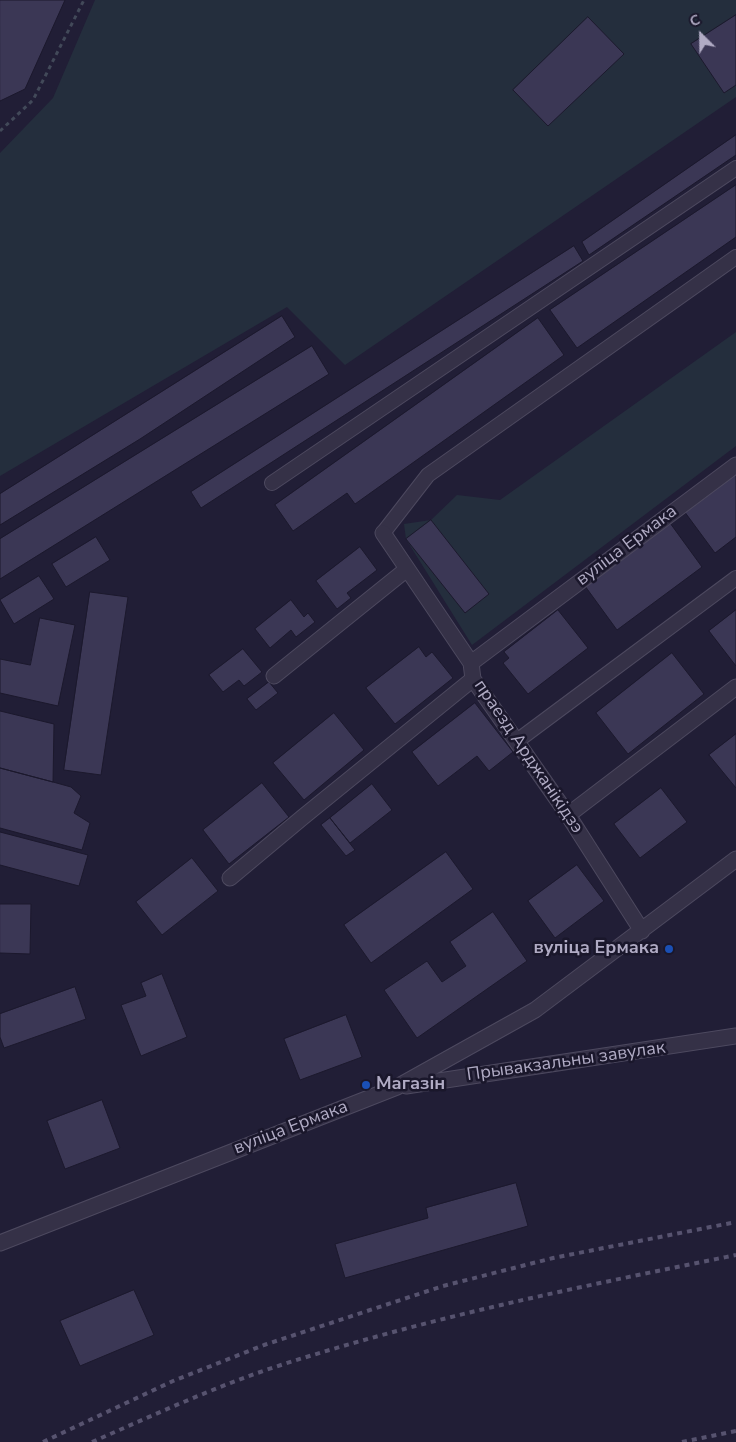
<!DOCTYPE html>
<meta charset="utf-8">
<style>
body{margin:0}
#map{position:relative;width:736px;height:1442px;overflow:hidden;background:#211e36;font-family:"Nunito Sans",sans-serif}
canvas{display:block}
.north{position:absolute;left:676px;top:10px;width:50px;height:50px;-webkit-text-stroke:4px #1a172b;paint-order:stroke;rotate:337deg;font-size:14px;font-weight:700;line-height:20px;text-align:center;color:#b0abc4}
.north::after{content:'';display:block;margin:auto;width:18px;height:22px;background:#b0abc4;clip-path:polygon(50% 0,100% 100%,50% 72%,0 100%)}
</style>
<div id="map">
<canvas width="736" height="1442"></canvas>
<div class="north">С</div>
</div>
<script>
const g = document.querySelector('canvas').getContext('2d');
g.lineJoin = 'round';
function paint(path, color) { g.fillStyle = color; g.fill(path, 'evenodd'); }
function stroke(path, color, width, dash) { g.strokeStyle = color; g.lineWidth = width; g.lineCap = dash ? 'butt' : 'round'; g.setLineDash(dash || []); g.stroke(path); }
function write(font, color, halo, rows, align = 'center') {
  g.font = font + ' "Nunito Sans",sans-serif'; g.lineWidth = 5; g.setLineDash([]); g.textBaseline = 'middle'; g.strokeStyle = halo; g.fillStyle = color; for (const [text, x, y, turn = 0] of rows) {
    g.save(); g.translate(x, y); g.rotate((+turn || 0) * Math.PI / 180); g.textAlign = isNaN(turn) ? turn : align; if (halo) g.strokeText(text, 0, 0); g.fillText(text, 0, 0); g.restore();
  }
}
const green = new Path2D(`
 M95 0H736V97L345 365 287 307 0 476V153L53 98Z
 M736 332V446L472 645 406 539 404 524 431 520 457 495 500 500Z`);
const building = new Path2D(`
 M0 0H65L25 89 0 101Z
 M736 15V85L724 93 691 44Z
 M588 17 624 54 548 126 513 90Z
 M736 135V155L589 255 582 242Z
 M736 185V237L577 348 550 310Z
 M574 246 583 261 201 508 191 492Z
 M282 316 295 337 140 439 0 525V494Z
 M538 318 564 355 355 504 347 493 293 531 275 505Z
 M312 346 329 374 0 579V539Z
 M736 473V537L715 553 684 511Z
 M431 520 489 594 465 613 406 539Z
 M670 523 702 567 617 630 585 586Z
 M96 537 110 560 66 587 52 564Z
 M360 547 377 570 347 593 351 598 337 609 316 581Z
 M39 576 54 599 14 624 0 600Z
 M90 592 128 597 101 775 64 770Z
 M291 600 304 617 308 613 315 622 296 637 291 630 270 648 255 629Z
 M558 610 588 648 528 694 503 663 509 658 504 652Z
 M736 610V666L709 631Z
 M40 618 75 625 58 706 0 693V659L30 665Z
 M419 647 426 657 432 652 453 678 395 724 366 688Z
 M243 649 262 672 244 686 239 680 223 692 209 675Z
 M672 653 704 694 628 754 596 713Z
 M269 682 278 693 256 710 247 699Z
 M475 703 513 752 489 771 477 756 438 786 412 752Z
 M0 711 54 724 53 782 0 768Z
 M334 713 364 750 304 800 273 763Z
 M736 734V788L709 755Z
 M0 768 53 782 71 787 81 796 74 813 90 823 82 850 0 828Z
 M262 783 289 817 229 864 203 830Z
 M372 784 392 810 350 843 330 818Z
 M661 788 687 822 640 858 614 824Z
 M330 818 355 850 346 856 321 825Z
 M0 832 88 855 79 886 0 865Z
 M446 852 473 889 371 963 344 925Z
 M192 858 218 891 162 935 136 902Z
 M577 865 604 901 555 938 528 901Z
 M0 904H31L30 954 0 953Z
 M493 912 527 961 417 1038 384 990 427 961 442 982 466 966 450 942Z
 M162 974 187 1037 141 1056 121 1005 146 996 141 983Z
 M75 987 86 1019 4 1048 0 1037V1014Z
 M346 1015 362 1057 300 1080 284 1039Z
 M102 1100 120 1148 65 1169 47 1121Z
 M516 1183 528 1226 345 1278 335 1244 428 1218 426 1208Z
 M134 1290 154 1335 80 1366 60 1321Z`);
const path = new Path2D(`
 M0 131 33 100 84 0`);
const service = new Path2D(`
 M272 483 736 168
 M383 533 428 475 736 257
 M517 741 736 578`);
const minor = new Path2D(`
 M383 533 471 663 473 679 568 815 642 931
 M471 663 736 465
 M274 676 407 569
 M568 815 736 687
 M230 878 303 817 473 679
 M406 1086 736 1036
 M0 1243 397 1087 535 1010 736 859`);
const rail = new Path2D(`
 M43 1442 173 1381 264 1345 443 1286 553 1258 736 1222
 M92 1442C154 1415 216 1386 281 1365 430 1317 583 1286 736 1255
 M682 1442 736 1431`);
const markers = [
 [669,949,5,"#1a4fb4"],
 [366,1085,5,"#1a4fb4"]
];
const streetNames = [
 ["вуліца Ермака",627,546,-37],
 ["праезд Арджанікідзэ",528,757,56],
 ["Прывакзальны завулак",566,1062,-8],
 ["вуліца Ермака",291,1128,-21]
];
const poiNames = [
 ["вуліца Ермака",659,949],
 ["Магазін",376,1085,"left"]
];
paint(green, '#242e3d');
paint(building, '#3b3755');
stroke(building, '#1c192d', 1);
stroke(service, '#4d495f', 16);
stroke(minor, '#4d495f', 17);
stroke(path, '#424959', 3, [4, 4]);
stroke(service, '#353147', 14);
stroke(minor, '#353147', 15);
stroke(rail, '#57536f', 4, [5, 5]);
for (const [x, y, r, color] of markers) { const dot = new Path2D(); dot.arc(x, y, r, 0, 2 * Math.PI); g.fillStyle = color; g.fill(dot); stroke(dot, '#1a172b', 2); }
write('18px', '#b0abc4', '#1a172b', streetNames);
write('bold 18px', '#b0abc4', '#1a172b', poiNames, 'right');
</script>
